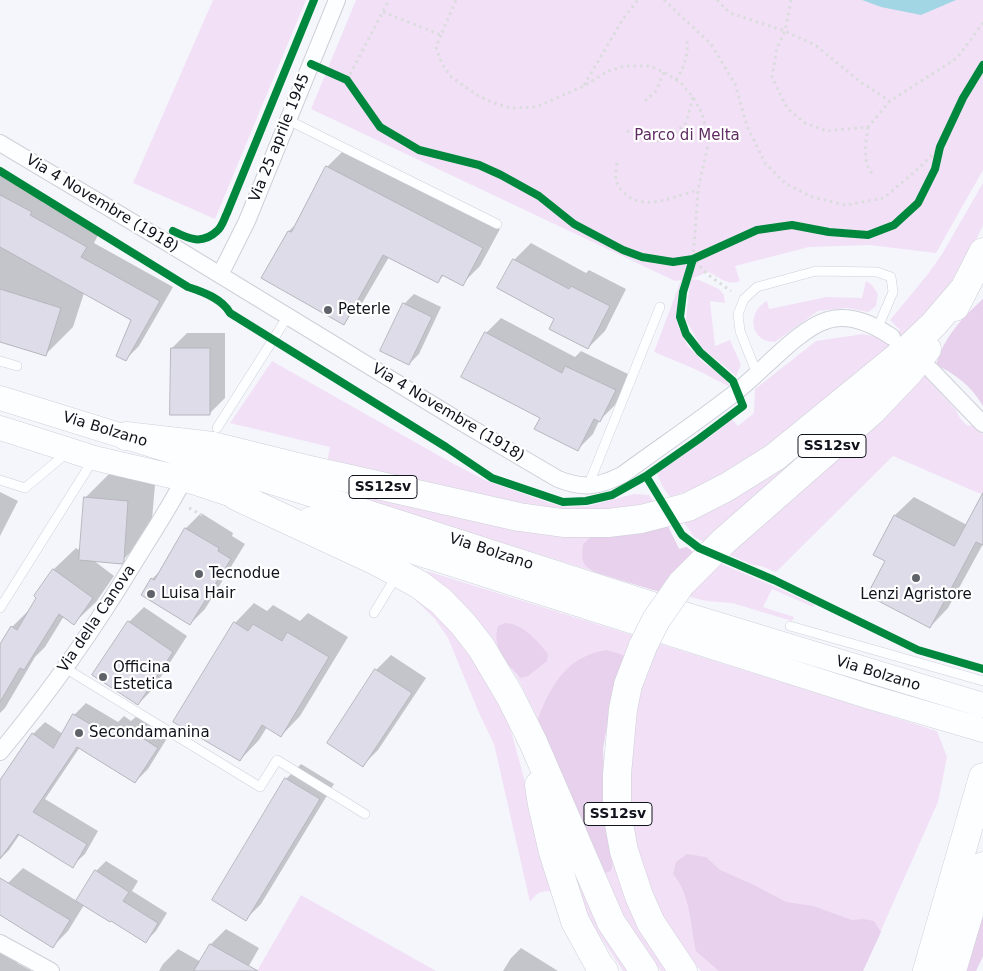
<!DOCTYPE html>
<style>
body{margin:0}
canvas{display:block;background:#f4f6fc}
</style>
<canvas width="983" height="971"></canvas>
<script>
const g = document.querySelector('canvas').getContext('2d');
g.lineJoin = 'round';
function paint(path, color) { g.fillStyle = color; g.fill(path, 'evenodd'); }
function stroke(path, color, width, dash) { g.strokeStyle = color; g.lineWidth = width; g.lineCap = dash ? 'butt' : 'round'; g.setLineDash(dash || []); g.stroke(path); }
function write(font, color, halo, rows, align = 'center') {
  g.font = font + ' "DejaVu Sans",sans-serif'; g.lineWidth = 4.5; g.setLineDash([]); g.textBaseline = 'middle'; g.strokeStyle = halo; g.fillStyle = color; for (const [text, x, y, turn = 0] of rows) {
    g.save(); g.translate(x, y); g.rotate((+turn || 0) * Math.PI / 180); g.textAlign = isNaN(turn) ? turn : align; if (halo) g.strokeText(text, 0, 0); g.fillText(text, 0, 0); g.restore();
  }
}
const green = new Path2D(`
 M213 0H306L215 219 133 183Z
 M356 0H983V170L936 253 869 245 809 247 735 266 740 281C728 286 719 277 708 272L691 279 699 280 719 289 724 295 725 303 710 301 715 346 730 340 741 365 736 376 701 347 686 320 690 280H682L678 296 677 308 678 326 688 346 704 363 723 375 730 386 726 385 697 370 654 352 681 280 675 281 311 109Z
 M983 183V225L978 236 947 289 917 324 851 381 756 453 719 477 694 489 670 497 662 486 657 473 711 436 732 419 738 426 754 413 755 389 816 341 863 334 877 337 888 343 900 330 890 320 928 274 942 254Z
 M866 281 872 285 878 294 876 306 868 312 847 308 818 311 775 342C750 342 746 312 767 301L769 309 827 297 862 298Z
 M272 361 452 463 487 481 553 504 566 507 588 506 634 494 649 495 654 502 618 510 551 511 327 462 330 447 230 423Z
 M921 372 957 411C958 417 963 422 968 426L971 425 983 434V495L893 456 776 572 761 566 753 565 727 554Z
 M885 382 704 542 694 537 683 521Z
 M323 487 666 522 679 549 687 547 660 592Z
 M717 562 774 586 815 605 813 607 772 589 763 607 794 617 792 621 732 603 706 601 686 596Z
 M427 571 635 636 613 693 607 719 603 749 605 814 672 971H661L636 939 622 916 566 794 538 719 518 679 485 630 429 577Z
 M414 594 460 635 504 708 513 738 555 892C542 890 538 891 530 902L494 744 479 713 448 638 435 619 412 597Z
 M657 643 937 731 947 757 938 802 863 971H701L683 949 656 909 627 818 631 715Z
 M564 852 635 971H623L591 923 577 893Z
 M301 895 436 971H257Z`);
const forest = new Path2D(`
 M983 299V406C972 387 956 374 936 365 944 337 962 318 983 299Z
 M666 522 679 549 687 547 694 553 660 592 594 572C580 563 582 559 583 544L592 536Z
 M505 623C522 623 538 641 548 654L547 661 528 676 521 678C507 664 491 647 498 626Z
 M607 650 623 655 625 660 613 693 603 749 605 814 614 856 611 871 600 875 566 794 538 719C550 686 568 655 607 650Z
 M687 854 706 857 720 870 752 884 786 902 813 906 852 920 863 919 874 921 881 932 863 971H719L696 951C690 925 691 895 673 874L676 862Z
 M983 903V956L976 971H963Z`);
const water = new Path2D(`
 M862 0H956L921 15 881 7Z`);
const shadow = new Path2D(`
 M345 149 500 229 480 266 462 284 444 275 437 282 389 257 361 305 343 323 289 231 297 223 327 167Z
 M0 175 44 198 42 202 99 233 94 243 173 287 139 346 126 359 133 320 84 293 73 327 45 355 0 341Z
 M531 243 586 273 589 270 626 289 605 331 588 348 556 319 499 288 514 260Z
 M414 294 441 307 419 354 409 364 404 304Z
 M501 318 575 357 581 351 630 375 615 405 599 421 593 434 578 449 541 418 486 333Z
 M187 333H225V398L209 414 172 348Z
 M113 470 156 473 151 531 121 562 93 560 114 576 96 602 74 623 64 616 45 647 35 657 5 708 0 713V647L12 627 33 606 38 598 36 596 54 569 76 548 81 551 85 498Z
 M0 492 18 501 0 536Z
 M983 496V544L948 608 930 627 887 561 875 554 895 515 914 497 967 525Z
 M201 513 233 533 232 536 245 544 205 609 190 624 152 579 161 570 186 528Z
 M254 603 267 611 273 605 300 621 308 613 348 637 300 716 281 736 267 727 259 740 240 760 235 623Z
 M144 607 187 636 153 689 138 704 129 622Z
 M391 655 426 678 378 750 363 765 376 670Z
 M86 703 118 722 124 716 131 721 138 715 169 735 148 769 135 782 80 747 45 799 98 831 85 854 72 866 20 834 9 850 0 859V782L33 734 45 722 63 734 74 715Z
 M301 764 334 784 261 904 246 919 286 779Z
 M106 861 138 881 132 891 167 913 156 931 146 941 84 905 68 931 53 946 0 914V896L8 883 23 868 77 901 96 871Z
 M226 929 259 948 246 971H159L163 964 178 949 201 962 211 944Z
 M521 948 558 971H503L511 958Z
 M0 951 18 961 17 963 32 971H0Z`);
const building = new Path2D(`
 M326 166 483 248 463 286 442 275 438 283 383 255 344 325 261 278 288 231 291 232Z
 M0 195 32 212 30 215 87 247 81 257 160 301 126 361 116 356 131 320 0 247Z
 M513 259 569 289 571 286 610 306 588 349 549 329 554 319 497 288Z
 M0 289 61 308 46 356 0 342Z
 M403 303 432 317 409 365 380 351Z
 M485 332 562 373 565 366 616 390 600 422 594 419 578 451 534 429 540 418 461 377Z
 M171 348H210V415H170Z
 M983 493V545L976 542 930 628 867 595 885 561 873 555 894 515 954 546Z
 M84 497 128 501 124 561 122 564 79 560Z
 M185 528 219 548 218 551 231 559 190 625 141 595 151 578 154 580Z
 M53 569 93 598 74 625 59 614 24 670 20 668 0 702V644L11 626 17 630 36 598 34 596Z
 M128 621 173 652 138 705 92 675Z
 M234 622 248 631 253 624 282 641 287 632 329 657 281 737 262 725 240 761 173 722Z
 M375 669 412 693 363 767 327 743Z
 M73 714 107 734 111 728 120 734 124 726 158 748 135 783 77 747 33 812 87 844 73 868 18 834 0 859V780L32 733 53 748Z
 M285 778 320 799 246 921 212 900Z
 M95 870 129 892 123 901 158 923 146 943 111 921 110 922 76 901Z
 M0 878 70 920 53 948 0 915Z
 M210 944 258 971H194Z`);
const path = new Path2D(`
 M664 0 711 44 735 84 747 126 765 163 786 184 812 197 846 205 884 198 920 167 940 147
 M717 0 730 13 785 31 815 45 862 83 890 101
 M791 0 785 31 777 48 772 77 787 108 805 123 827 131 868 127 890 101 957 58 983 23
 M383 12 441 35 456 0
 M441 35 436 47 441 62 450 76 477 95 491 102 510 108 536 107 584 86 608 71 625 66H649L664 72 681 83 693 97 702 113 709 140 698 190 693 259 707 274 731 291
 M347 80 389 0
 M676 80C685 65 688 57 687 39
 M584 85 623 19 638 0
 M645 101 656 91 664 72
 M868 127C866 144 861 162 874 176
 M627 131 648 141H658L674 134 686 123 693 97
 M617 163C615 175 614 183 623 192 644 213 674 196 698 190
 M189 508 202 515`);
const service = new Path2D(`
 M288 120 497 224
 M0 361 17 366
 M757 374 740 331 738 314 744 299 757 287 816 271 877 272 891 277 893 292 878 327
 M217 428 288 316
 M0 480 25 488 68 452
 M588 486 660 307
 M0 608 93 460
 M374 613 397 575
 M790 626 983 681
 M65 668 260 787 277 760 365 814`);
const minor = new Path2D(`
 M0 143 166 242 461 422 558 479C583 489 598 487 622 475 660 447 699 421 736 392 762 372 799 328 828 320 851 313 874 325 892 337
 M220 275 247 221 337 0
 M931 370 983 424
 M0 752C51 691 96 626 137 558 153 532 170 507 184 479
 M0 943 51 971`);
const secondary = new Path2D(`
 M0 398 342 504 674 611 983 705
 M0 428 94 458 184 479 254 502
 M310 519 870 697 983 730`);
const trunk = new Path2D(`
 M955 307 983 252
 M126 436 213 446 306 469 519 517 563 523H608L641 519 688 507 727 487 775 457 911 346 934 324 963 290
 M236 496 374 560 398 573 420 585 441 601 463 624 481 647 510 696 533 742 611 922 644 971
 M681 584 724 541 872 411 910 371 927 349
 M643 646 628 685 623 709 617 774V813L624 851 639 896 651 923 683 971
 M539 785 542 804 553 852 575 921 599 965 604 971
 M927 971 983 777
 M952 971 983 866`);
const trunkBridge = new Path2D(`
 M643 646 656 620 681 584`);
const cycleway = new Path2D(`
 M311 64 347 80 380 127 419 150 479 165 501 175 539 196 574 224 623 250 642 257 673 262 693 259 757 230 792 225 829 232 868 235 894 225 918 203 935 169 940 147 963 98 983 65
 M0 171 188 287C204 292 222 299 230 313L446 447 492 478 563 502 586 501 612 495 646 476 682 535 699 548 774 580 918 650 983 669
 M173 231C189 239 202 245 217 231 222 227 224 219 227 213L314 0
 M646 476 699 439 743 406 733 381 700 352 686 334 680 317 683 292 693 259`);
const markers = [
 [328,310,5,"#60626a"],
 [199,574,5,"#60626a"],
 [916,578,5,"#60626a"],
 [151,594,5,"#60626a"],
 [103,677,5,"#60626a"],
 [79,733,5,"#60626a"]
];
const shields = [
 [832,446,68],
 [383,487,68],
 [618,814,68]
];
const shieldNames = [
 ["SS12sv",832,446],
 ["SS12sv",383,487],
 ["SS12sv",618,814]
];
const parkNames = [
 ["Parco di Melta",687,136]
];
const streetNames = [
 ["Via 25 aprile 1945",280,138,-68],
 ["Via 4 Novembre (1918)",102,204,31],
 ["Via 4 Novembre (1918)",448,413,31],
 ["Via Bolzano",105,430,17],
 ["Via Bolzano",491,552,18],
 ["Via della Canova",97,619,-56],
 ["Via Bolzano",878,674,17]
];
const poiNames = [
 ["Peterle",338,310],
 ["Tecnodue",209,574],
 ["Luisa Hair",161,594],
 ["Lenzi Agristore",916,595,"center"],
 ["Officina",113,668],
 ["Estetica",113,685],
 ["Secondamanina",89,733]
];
paint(green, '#f2e1f6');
paint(forest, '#e7d1ec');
paint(water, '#a3d6e5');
paint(shadow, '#0003');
paint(building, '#dedce9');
stroke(building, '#b6b6bd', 1);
stroke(service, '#ced0d8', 10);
stroke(minor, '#ced0d8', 18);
stroke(secondary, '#ced0d8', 25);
stroke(trunk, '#ced0d8', 29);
stroke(path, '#dbdcde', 3, [2.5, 4]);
stroke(service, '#fdfeff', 9);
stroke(minor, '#fdfeff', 16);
stroke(secondary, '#fdfeff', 24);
stroke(trunk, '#fdfeff', 28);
stroke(trunkBridge, '#ced0d8', 29, []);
stroke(trunkBridge, '#fdfeff', 28);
stroke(cycleway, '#00873e', 8);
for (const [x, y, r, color] of markers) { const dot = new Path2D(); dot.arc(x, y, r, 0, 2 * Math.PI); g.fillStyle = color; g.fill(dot); stroke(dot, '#fff', 2); }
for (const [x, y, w] of shields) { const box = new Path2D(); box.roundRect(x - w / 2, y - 11.5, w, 23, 4); g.fillStyle = '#fff'; g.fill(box); stroke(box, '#11131c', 1); }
write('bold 14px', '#11131c', null, shieldNames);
write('15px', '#5f2c62', '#fff', parkNames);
write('15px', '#11131c', '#fff', streetNames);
write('15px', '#11131c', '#fff', poiNames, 'left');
</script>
